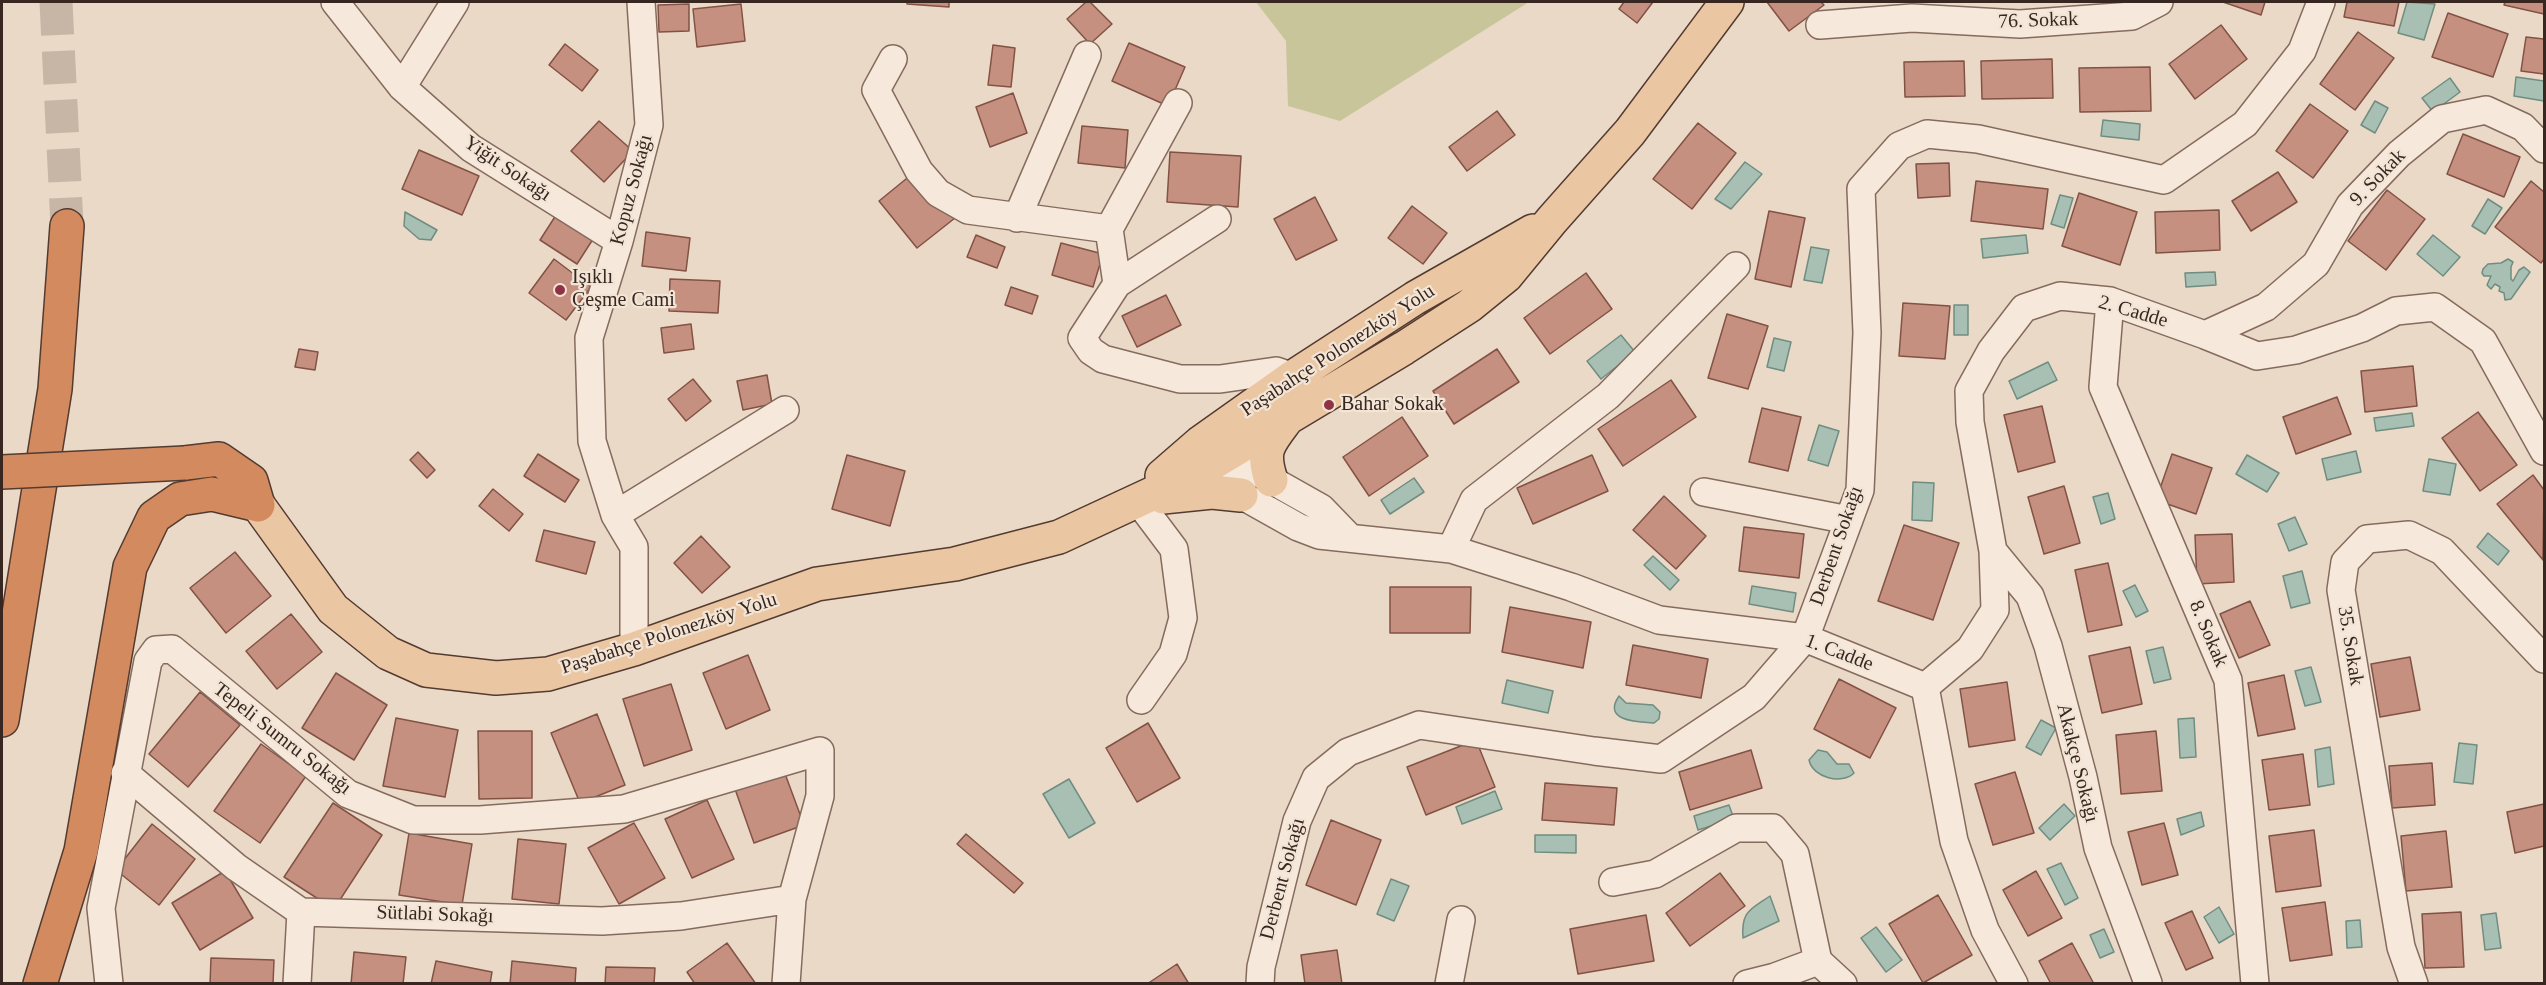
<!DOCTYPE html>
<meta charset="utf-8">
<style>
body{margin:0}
#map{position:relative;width:2546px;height:985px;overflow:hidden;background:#ebd9c7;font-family:"Times New Roman",serif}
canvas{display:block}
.frame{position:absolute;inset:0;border:3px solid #372720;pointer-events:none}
</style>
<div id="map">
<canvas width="2546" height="985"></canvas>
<div class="frame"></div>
</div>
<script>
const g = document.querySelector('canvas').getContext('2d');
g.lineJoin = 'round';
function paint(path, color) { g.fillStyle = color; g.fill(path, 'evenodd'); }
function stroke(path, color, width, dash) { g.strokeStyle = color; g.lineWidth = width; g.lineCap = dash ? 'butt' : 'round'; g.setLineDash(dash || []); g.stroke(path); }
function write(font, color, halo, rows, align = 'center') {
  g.font = font + ' "Times New Roman",serif'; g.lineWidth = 4.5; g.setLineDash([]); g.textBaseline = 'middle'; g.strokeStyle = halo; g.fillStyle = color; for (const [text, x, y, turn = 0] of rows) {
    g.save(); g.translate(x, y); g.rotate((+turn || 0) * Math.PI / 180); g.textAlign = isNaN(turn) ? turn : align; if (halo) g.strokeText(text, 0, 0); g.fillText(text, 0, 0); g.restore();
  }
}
const green = new Path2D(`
 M1256 2H1529L1340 121 1288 106 1286 41Z`);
const water = new Path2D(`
 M2407 2 2435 4 2424 40 2398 33Z
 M2516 77 2544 81V101L2514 96Z
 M2450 78 2460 92 2433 112 2422 98Z
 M2375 101 2388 108 2375 133 2361 125Z
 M2103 120 2140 124 2139 140 2101 136Z
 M1745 162 1762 174 1731 209 1715 199Z
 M2060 195 2073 198 2064 228 2051 224Z
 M2488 199 2502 208 2485 234 2472 226Z
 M405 212 437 230 431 240 419 239 404 226Z
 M2026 235 2028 253 1983 258 1981 239Z
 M2433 235 2460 257 2443 276 2417 254Z
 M1811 247 1829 250 1822 283 1804 280Z
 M2508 259 2513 262 2511 267V279L2513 281 2519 270 2524 267 2530 272 2511 299 2505 300 2504 293 2499 291 2500 287 2495 284 2491 289 2487 285 2491 276H2484L2482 273 2483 269 2488 264 2501 263Z
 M2215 272 2216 285 2186 287 2185 273Z
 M1954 305H1968V335H1954Z
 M1621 335 1635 352 1601 379 1587 361Z
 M1774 338 1791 342 1784 371 1767 367Z
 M2048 362 2057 380 2017 399 2009 381Z
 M2412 413 2414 426 2376 431 2374 418Z
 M1819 425 1839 431 1828 466 1808 460Z
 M2356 451 2361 472 2327 480 2322 459Z
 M2247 455 2279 473 2267 492 2236 474Z
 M2429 459 2456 464 2450 495 2423 491Z
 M1414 478 1424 492 1390 514 1381 500Z
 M1913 482 1934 483 1932 521 1912 520Z
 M2108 493 2115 519 2101 524 2093 497Z
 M2295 517 2307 544 2289 551 2278 524Z
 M2488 533 2509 551 2498 565 2477 547Z
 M1653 556 1679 580 1670 590 1644 565Z
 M2302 571 2310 603 2291 608 2283 576Z
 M2135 585 2148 611 2136 617 2123 591Z
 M1752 586 1796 593 1793 612 1749 604Z
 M2163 647 2171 679 2154 683 2146 651Z
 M2311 667 2321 702 2305 706 2295 671Z
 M1507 680 1553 691 1548 713 1502 703Z
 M1619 696 1626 703 1653 705 1660 712 1659 719 1654 723C1640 722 1601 722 1619 696Z
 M2194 718 2196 757 2180 758 2178 719Z
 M2041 720 2056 728 2041 755 2026 747Z
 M2459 743 2477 745 2473 784 2454 782Z
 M2330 747 2334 784 2318 787 2315 750Z
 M1818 750 1827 752 1837 764H1849L1854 773C1842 785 1813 778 1809 760Z
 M1069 779 1095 823 1069 838 1043 794Z
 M1495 791 1502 809 1462 824 1456 807Z
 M2064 804 2075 816 2050 840 2039 828Z
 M1729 805 1734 819 1698 830 1694 816Z
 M2201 812 2204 826 2181 835 2177 819Z
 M1535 835H1576V853L1535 852Z
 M2061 863 2078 898 2065 905 2047 869Z
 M1391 879 1409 886 1394 921 1377 914Z
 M1770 896 1779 921 1743 938C1741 911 1750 910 1770 896Z
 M2219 907 2234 934 2219 943 2204 917Z
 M2496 913 2501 948 2485 950 2481 915Z
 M2360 920 2362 947 2347 948 2346 921Z
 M1876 927 1902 960 1886 972 1861 938Z
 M2104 929 2114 952 2100 958 2090 935Z`);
const building = new Path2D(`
 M907 2H949V7L907 4Z
 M1086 2H1090L1112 24 1090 44 1067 19Z
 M1624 2H1653L1637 23 1619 9Z
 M1767 2H1821L1824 5 1789 31Z
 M2223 2H2265L2261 15Z
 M2347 2H2399L2394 26 2344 17Z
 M2505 2H2544V14L2504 5Z
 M689 4V31L659 32 658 5Z
 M741 4 745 41 697 47 693 9Z
 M2448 13 2508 34 2493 77 2432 57Z
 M2221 25 2247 59 2195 99 2169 64Z
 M2358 32 2394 58 2355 110 2320 84Z
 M2526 37 2544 39V74L2521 71Z
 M1129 43 1185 67 1168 106 1112 81Z
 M565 44 598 70 582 91 549 65Z
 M993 45 1015 48 1011 87 988 85Z
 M2052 59 2053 98 1982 99 1981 61Z
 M1964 61 1965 96 1905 97 1904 62Z
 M2150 67 2151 111 2080 112 2079 68Z
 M1013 93 1027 133 990 147 976 107Z
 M2310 104 2348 131 2313 178 2276 151Z
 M1497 111 1515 135 1467 171 1449 147Z
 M599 121 633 151 604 182 571 151Z
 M1698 123 1736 153 1692 209 1653 179Z
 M1082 126 1128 130 1125 168 1078 163Z
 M2463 134 2520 157 2504 197 2447 174Z
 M419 150 479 176 462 215 402 189Z
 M1170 152 1241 156 1238 207 1167 202Z
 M1949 163 1950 196 1918 198 1916 164Z
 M917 170 955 218 917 248 879 201Z
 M2278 172 2297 202 2251 231 2232 201Z
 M1976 181 2048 189 2043 229 1971 221Z
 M2531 181 2544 192V259L2541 263 2495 227Z
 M2387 190 2425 219 2386 270 2348 241Z
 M2079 193 2137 212 2120 265 2062 246Z
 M1315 197 1337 240 1296 260 1274 219Z
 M1412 206 1447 233 1423 264 1388 238Z
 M2219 210 2220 250 2156 253 2155 212Z
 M1769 211 1805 218 1791 287 1755 279Z
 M558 212 595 236 577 264 540 240Z
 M646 232 690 238 686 271 642 266Z
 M976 235 1005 247 997 268 967 257Z
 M1061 243 1103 254 1093 287 1052 275Z
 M554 259 591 287 566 320 529 293Z
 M1586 273 1612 309 1550 354 1524 318Z
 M670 279 720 281 718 313 669 311Z
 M1011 287 1038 296 1032 314 1005 305Z
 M1166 295 1181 325 1137 347 1122 316Z
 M1903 303 1950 306 1945 359 1899 356Z
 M1727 314 1768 326 1748 389 1708 378Z
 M691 324 694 349 664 353 661 328Z
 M299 349 318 352 315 370 295 367Z
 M1497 349 1519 382 1454 424 1433 391Z
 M2413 366 2417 406 2365 412 2361 371Z
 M767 375 772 404 743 410 737 381Z
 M693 379 711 401 686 421 668 399Z
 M1671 380 1696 417 1623 466 1598 429Z
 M2337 397 2351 434 2296 454 2283 417Z
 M2042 406 2055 462 2018 472 2004 415Z
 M1762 408 1801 417 1788 471 1749 462Z
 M2478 412 2517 465 2480 491 2442 438Z
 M1402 417 1428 456 1369 496 1343 457Z
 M418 452 435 470 427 478 410 460Z
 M538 454 579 480 565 502 524 476Z
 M2172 454 2212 468 2196 514 2156 500Z
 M847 455 905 471 890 526 832 509Z
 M1592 455 1608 491 1533 524 1517 488Z
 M2533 475 2544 490 2543 560 2497 504Z
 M2064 486 2080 543 2044 554 2028 497Z
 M493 489 523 514 509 531 479 506Z
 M1664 496 1706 536 1676 569 1633 530Z
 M1904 525 1959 543 1933 620 1878 601Z
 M1744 527 1804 534 1799 578 1739 571Z
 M544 530 595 542 586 574 536 561Z
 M2232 534 2234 582 2197 584 2195 535Z
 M701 536 730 567 702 593 674 563Z
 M235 552 271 596 226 633 190 588Z
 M2108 563 2122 625 2088 632 2075 570Z
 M1390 587H1471L1470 633H1390Z
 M2250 601 2270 645 2239 658 2220 614Z
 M1510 607 1591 622 1583 668 1502 652Z
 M291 614 322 652 277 689 246 651Z
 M1633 645 1708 659 1701 698 1626 685Z
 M2130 647 2142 704 2102 713 2089 656Z
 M748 655 770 710 726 729 703 673Z
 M2410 657 2420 710 2380 717 2371 664Z
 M336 673 387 705 354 760 302 728Z
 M2284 675 2295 729 2258 736 2248 683Z
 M1839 679 1896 708 1870 758 1814 729Z
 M2007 682 2015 740 1969 747 1960 689Z
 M671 684 692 750 644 766 623 699Z
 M200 692 240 725 188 787 149 754Z
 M597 714 625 785 580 803 551 733Z
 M396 718 458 730 445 797 383 786Z
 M1148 723 1180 778 1137 802 1106 748Z
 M478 731H532V798L479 799Z
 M2156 731 2162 791 2121 794 2116 735Z
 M1476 740 1495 787 1426 815 1407 767Z
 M261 744 306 776 260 843 214 811Z
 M1751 750 1762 788 1690 810 1679 772Z
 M2303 754 2310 805 2269 810 2262 760Z
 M2432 763 2435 805 2392 808 2389 766Z
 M784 771 804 825 754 843 735 789Z
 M2015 772 2034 833 1993 845 1975 784Z
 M1545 783 1617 788 1614 825 1542 820Z
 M707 800 734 859 692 878 665 819Z
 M333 803 382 835 334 909 284 877Z
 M2544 804V846L2515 853 2507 812Z
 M1331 820 1381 840 1356 905 1306 885Z
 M634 823 665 878 619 904 588 848Z
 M2164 823 2178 875 2142 885 2128 832Z
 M152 824 195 859 159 905 116 870Z
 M2314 830 2321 886 2276 892 2269 836Z
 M2446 831 2452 887 2406 891 2401 836Z
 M409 833 472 844 462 905 399 895Z
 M966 834 1023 883 1014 893 957 844Z
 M518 839 566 844 559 904 512 899Z
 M225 871 253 918 200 950 172 903Z
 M2036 871 2062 918 2028 936 2003 890Z
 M1720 873 1745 906 1690 946 1666 913Z
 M1938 895 1972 955 1923 983 1889 924Z
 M2325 902 2332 955 2290 961 2282 908Z
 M2192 911 2213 958 2186 970 2165 923Z
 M2461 912 2464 967 2425 968 2422 914Z
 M1646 915 1654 961 1578 974 1570 929Z
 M727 943 756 984H695L687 972Z
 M2072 943 2094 984H2051L2039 961Z
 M1337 950 1342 984H1305L1301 955Z
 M354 952 406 957 403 984H351Z
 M211 958 274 960 273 984H210Z
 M436 961 492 972 490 984H431Z
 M512 961 576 968 575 984H510Z
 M1177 964 1189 984H1147Z
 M606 967 655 968 654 984H605Z`);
const highwayTunnel = new Path2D(`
 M56 2 67 226`);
const street = new Path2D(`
 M335 2 402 87
 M455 2 402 87 471 148 619 241
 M1820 25 1912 18 2020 24 2132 16 2159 2
 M893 59 876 90 919 171 938 193 968 210 1109 229 1117 284 1082 338 1091 351 1103 359 1180 379H1220L1276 371 1293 377
 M1017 218 1087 55
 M1109 229 1178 103
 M1117 284 1217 219
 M2110 301 2103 387 2228 680 2255 984
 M2205 335 2266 307 2316 264 2350 205 2399 154 2442 119 2486 110 2523 127 2544 149
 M1227 455 1321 508 1350 538
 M1227 481 1241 495 1298 527 1319 535 1451 549 1571 587 1659 620 1805 638 1925 687 1954 841 1985 930 2014 984
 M1704 492 1849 520
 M1138 501 1174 549 1183 618 1173 654 1141 700
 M615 515 785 410
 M1451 549 1474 500 1608 396 1736 266
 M1993 551 2030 596 2048 646 2083 777 2098 848 2148 983
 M634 649V547L615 515 592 441 589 338 619 241 649 125 641 2
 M1925 687 1970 649 1995 610 1993 551 1970 422 1969 391 1991 351 2024 308 2060 296 2110 301 2205 335 2257 356 2296 350 2362 328 2396 311 2435 307 2483 341 2544 451
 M125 773 236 867 301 912 602 921 681 916 792 899
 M1613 882 1655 874 1736 828H1773L1795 854 1818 961
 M109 984 101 908 148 661 156 650 172 649 348 794 413 820H480L624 809 820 751V796L792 899 786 984
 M297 984 301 912
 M1260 984 1261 967 1297 821 1316 778 1348 752 1419 725 1594 751 1661 759 1754 697 1805 638 1860 490 1867 333 1861 189 1899 146 1927 134 1978 139 2164 180 2245 124 2302 51 2321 2
 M1449 984 1461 920
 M1747 984 1775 977 1818 961 1843 984
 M2414 984 2401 947 2347 626 2341 590 2345 562 2367 539 2409 535 2442 551 2544 659`);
const primary = new Path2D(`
 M1162 476 1200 443 1293 377 1415 298 1533 231
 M1271 480C1261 450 1268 444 1286 420
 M1163 497 1212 492 1241 495
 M258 505 333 609 388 653 426 670 496 678 548 674 634 649 817 584 955 564 1059 537 1184 479 1214 462 1404 348 1469 306 1506 276 1552 220 1630 132 1727 2`);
const highway = new Path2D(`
 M185 463 219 459 251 481 258 505
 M2 720 55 389 67 226
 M40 984 81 851 130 567 154 517 180 499 212 494 258 505`);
const highwayBridge = new Path2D(`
 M2 472 185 463`);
const markers = [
 [560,290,6,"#8f3245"],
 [1329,405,6,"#8f3245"]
];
const streetNames = [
 ["76. Sokak",2038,21,-2],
 ["Yiğit Sokağı",507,169,34],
 ["9. Sokak",2378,178,-46],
 ["Kopuz Sokağı",632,190,-75],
 ["2. Cadde",2133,312,16],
 ["Paşabahçe Polonezköy Yolu",1338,351,-33],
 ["Derbent Sokağı",1837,546,-71],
 ["Paşabahçe Polonezköy Yolu",669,634,-18],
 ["8. Sokak",2208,634,67],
 ["35. Sokak",2350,646,81],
 ["1. Cadde",1839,653,21],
 ["Tepeli Sumru Sokağı",282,739,38],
 ["Akakçe Sokağı",2077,763,76],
 ["Derbent Sokağı",1283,879,-75],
 ["Sütlabi Sokağı",435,915,2]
];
const poiNames = [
 ["Işıklı",572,278],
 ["Çeşme Cami",572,301],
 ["Bahar Sokak",1341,405]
];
paint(green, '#c8c59b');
paint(water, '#a8bfb4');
stroke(water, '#6f8d80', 1.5);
paint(building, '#c69080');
stroke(building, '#825245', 1.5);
stroke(highwayTunnel, '#c7b5a6', 33, [33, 16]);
stroke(street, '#856b5e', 30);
stroke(primary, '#533b31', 36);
stroke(highway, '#533b31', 36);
stroke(street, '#f6e8da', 27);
stroke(primary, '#ebc6a2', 33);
stroke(highway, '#d38a5f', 33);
stroke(highwayBridge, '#533b31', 36, []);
stroke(highwayBridge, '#d38a5f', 33);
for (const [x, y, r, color] of markers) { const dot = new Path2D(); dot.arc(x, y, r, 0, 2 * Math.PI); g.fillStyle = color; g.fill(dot); stroke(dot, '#f3e5d6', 2); }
write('20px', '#372720', '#f3e5d6', streetNames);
write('20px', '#372720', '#f3e5d6', poiNames, 'left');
</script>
